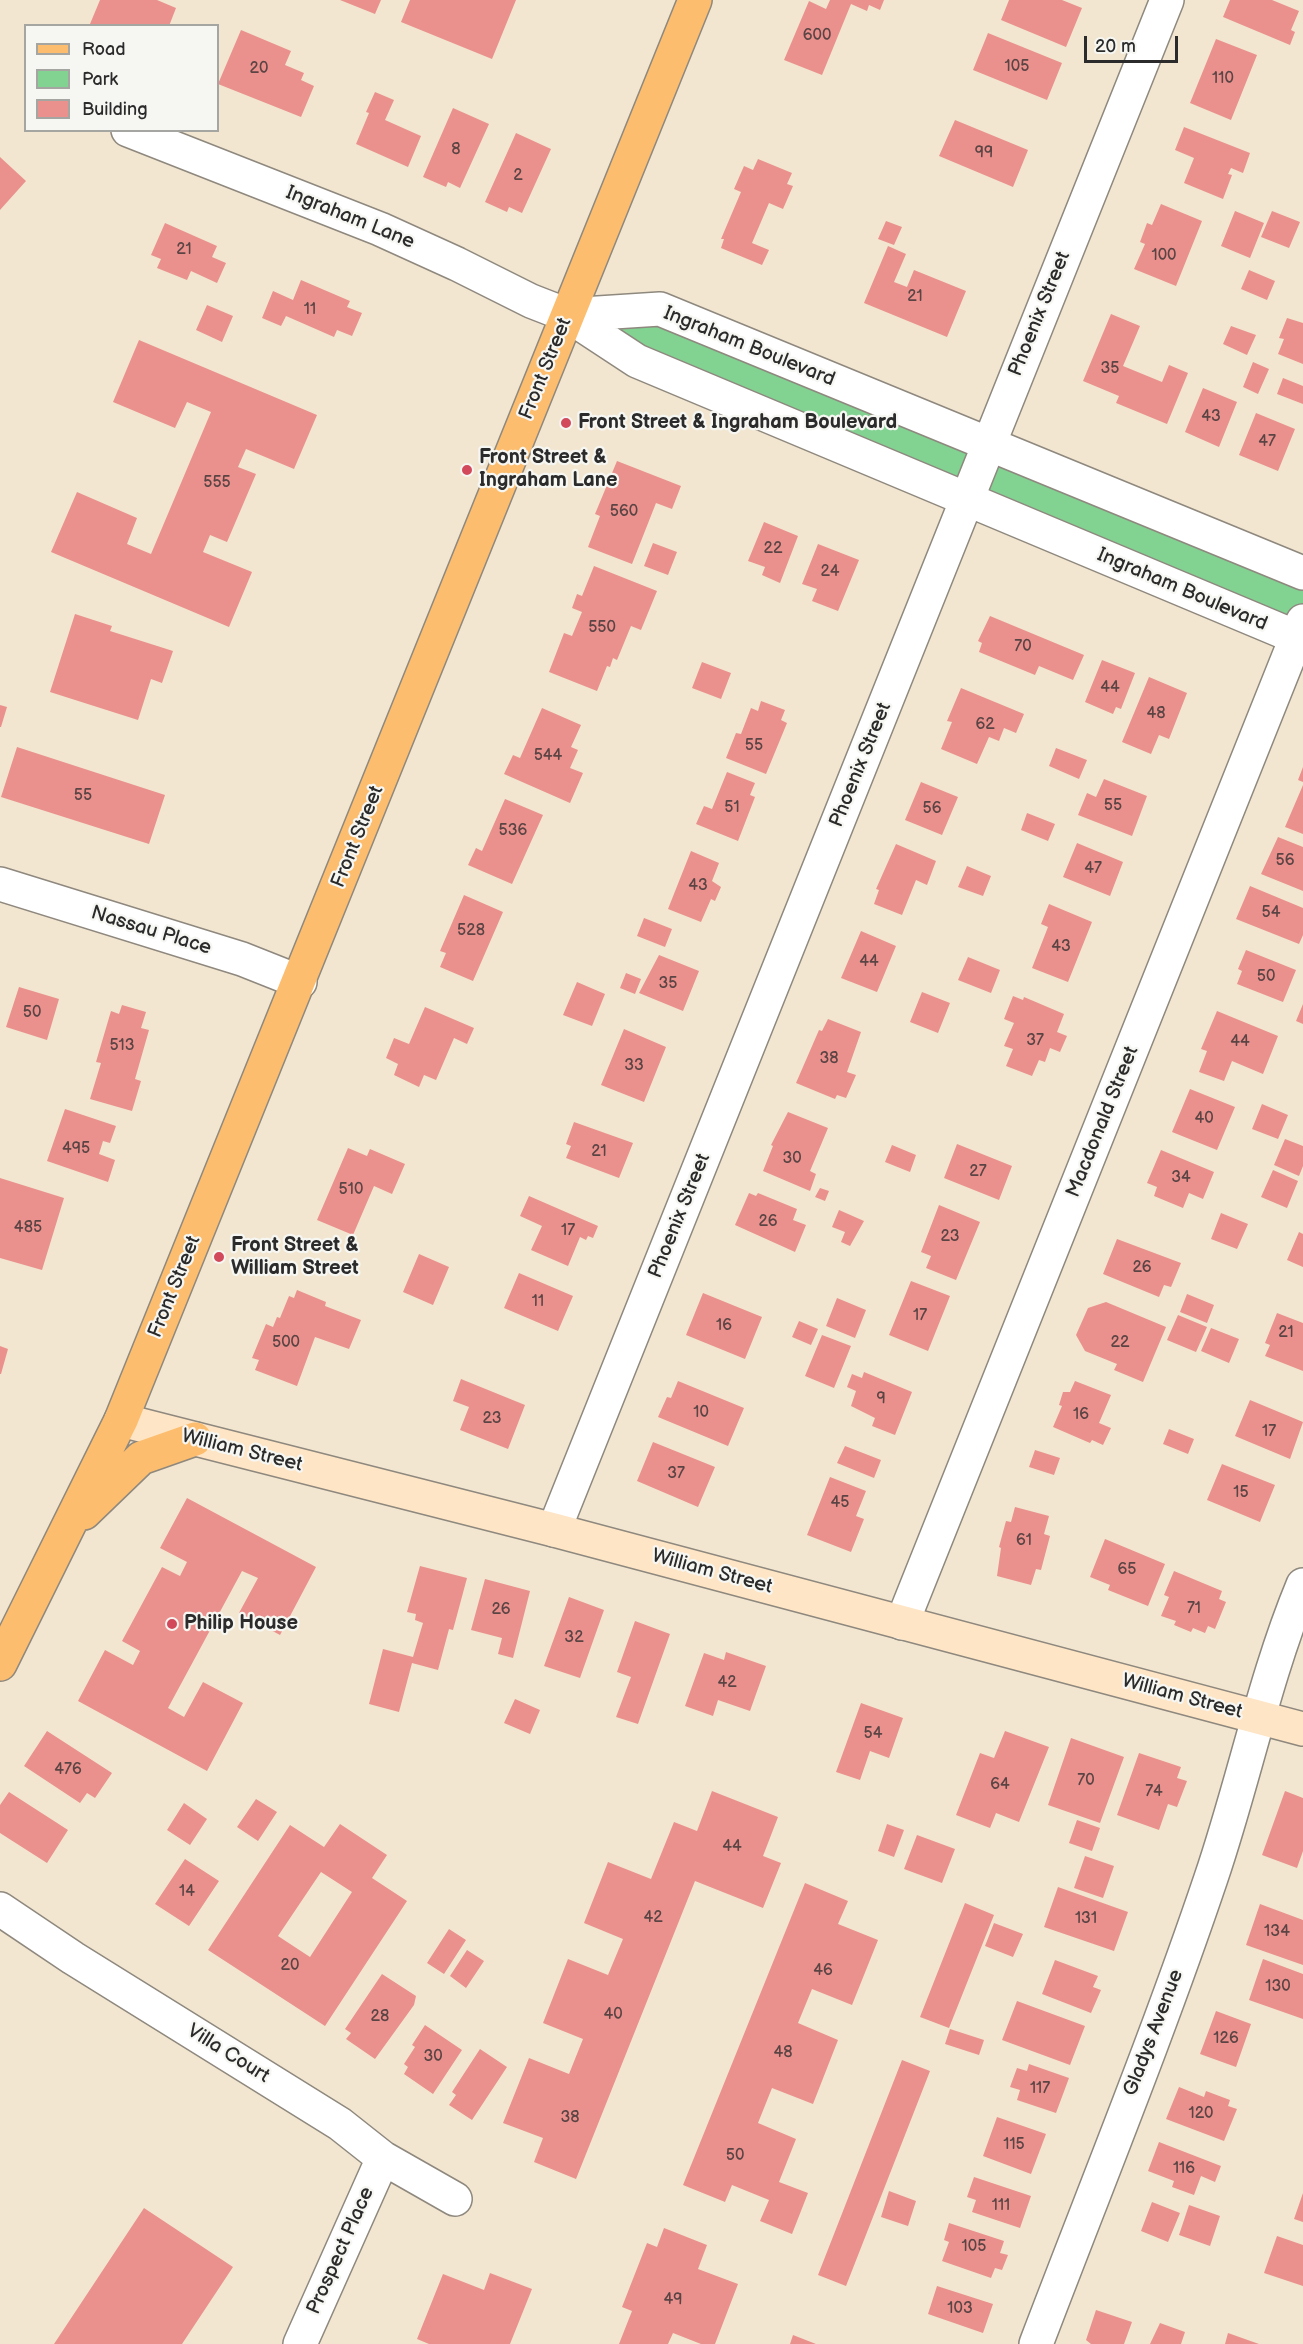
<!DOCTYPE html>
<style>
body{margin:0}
#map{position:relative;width:1303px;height:2344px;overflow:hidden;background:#f2e6d0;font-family:"Balsamiq Sans",sans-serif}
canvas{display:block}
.legend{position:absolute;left:24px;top:24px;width:195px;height:108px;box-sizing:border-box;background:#f6f6f2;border:2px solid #a5a5a2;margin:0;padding:8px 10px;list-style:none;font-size:18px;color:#2b2b2b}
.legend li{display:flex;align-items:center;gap:12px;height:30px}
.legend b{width:30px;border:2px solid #a5a5a2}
.scale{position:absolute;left:1084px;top:36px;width:94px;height:27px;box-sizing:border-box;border:3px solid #2b2b2b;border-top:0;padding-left:8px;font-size:18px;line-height:21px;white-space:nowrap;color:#2b2b2b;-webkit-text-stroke:4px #f6f6f2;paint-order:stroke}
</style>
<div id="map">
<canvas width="1303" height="2344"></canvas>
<ul class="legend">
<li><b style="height:8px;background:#fcbd6e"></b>Road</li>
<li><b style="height:16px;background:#82d292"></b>Park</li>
<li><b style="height:16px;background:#ea918d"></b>Building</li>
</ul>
<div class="scale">20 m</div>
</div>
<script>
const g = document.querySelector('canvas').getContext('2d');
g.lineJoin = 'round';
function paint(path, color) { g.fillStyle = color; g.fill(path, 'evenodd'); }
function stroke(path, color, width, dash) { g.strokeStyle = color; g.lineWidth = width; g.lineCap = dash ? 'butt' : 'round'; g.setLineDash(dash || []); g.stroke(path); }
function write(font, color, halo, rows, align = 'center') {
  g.font = font + ' "Balsamiq Sans",sans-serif'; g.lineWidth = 4.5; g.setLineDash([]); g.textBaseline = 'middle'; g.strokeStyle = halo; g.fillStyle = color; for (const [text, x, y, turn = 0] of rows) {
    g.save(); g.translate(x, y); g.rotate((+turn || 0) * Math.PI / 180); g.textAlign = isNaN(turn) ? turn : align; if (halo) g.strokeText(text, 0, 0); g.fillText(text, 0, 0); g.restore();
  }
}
const green = new Path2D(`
 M660 309 1303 573V640L567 315Z`);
const building = new Path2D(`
 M100 0H157L176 8 169 26H92L90 24Z
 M340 0H381L375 14Z
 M410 0H516L492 59 401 22Z
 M830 0H884L880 10 869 5 867 11 851 4 822 75 784 60 809 1 826 9Z
 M1009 0H1062L1082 8 1066 47 1001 20Z
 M1230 0H1272L1299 11 1291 30 1295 32 1290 45 1223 17Z
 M241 30 291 51 285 65 304 73 301 80 314 86 301 117 218 84Z
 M988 33 1062 63 1047 100 973 70Z
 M1216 39 1257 55 1231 120 1190 103Z
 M375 92 394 100 385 120 421 136 408 167 356 144 369 113 366 112Z
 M453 108 489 124 460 188 448 182 446 187 423 177Z
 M955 120 1028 150 1013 187 939 156Z
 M1184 127 1250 153 1243 173 1231 168 1228 174 1232 175 1223 199 1184 183 1194 158 1175 150Z
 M516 133 551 149 522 213 509 207 507 212 485 202Z
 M0 157 26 181 0 210Z
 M758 159 792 173 787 184 793 186 783 209 769 203 752 243 769 250 762 265 721 248 724 239H721L741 192 734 189 744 166 753 170Z
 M1161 204 1202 221 1176 286 1134 269 1145 244 1140 242 1147 223 1152 225Z
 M1235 211 1264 223 1250 258 1221 246Z
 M1272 211 1300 222 1289 248 1261 237Z
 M886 221 902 227 894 245 878 239Z
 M165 223 217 246 212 257 226 263 217 283 191 271 187 280 157 268 161 259 151 255Z
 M888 246 906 254 894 282 907 287 914 270 966 291 947 337 864 303Z
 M1249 270 1275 281 1267 300 1241 289Z
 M301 280 350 301 347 307 362 313 352 336 337 330 334 337 286 316 281 326 262 318 273 291 293 300Z
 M207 305 233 316 222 342 196 330Z
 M1111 314 1140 326 1123 366 1162 382 1169 365 1188 373 1167 424 1116 403 1119 396 1083 381Z
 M1287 318 1303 323V364L1278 354 1284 339 1279 338Z
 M1231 326 1256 335 1247 355 1223 344Z
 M139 340 317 415 294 469 246 449 238 467 256 474 227 542 210 535 203 552 252 572 229 627 51 552 77 492 137 518 127 544 151 554 211 412 187 402 175 428 113 402Z
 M1253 362 1269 369 1258 394 1243 387Z
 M1283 378 1303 386V404L1277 394Z
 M1203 388 1237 402 1219 447 1185 432Z
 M1256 413 1295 429 1278 471 1239 455Z
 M617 461 681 486 672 509 656 503 632 564 588 547 600 516 595 514Z
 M764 522 798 536 780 583 762 575 765 567 748 561Z
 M653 543 677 552 668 575 644 566Z
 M818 544 859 560 838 611 812 601 817 589 802 584Z
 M594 566 657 591 641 630 631 626 617 660 613 658 610 667 607 666 597 691 549 672 564 633 572 636 582 612 572 608 577 594 582 596Z
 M75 614 112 626 110 631 173 651 162 683 151 679 138 720 50 692Z
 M990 616 1084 655 1073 680 1039 666 1035 675 979 652 982 643 978 641Z
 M1102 660 1135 673 1121 709 1116 707 1113 714 1085 702Z
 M702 662 731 673 721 699 692 688Z
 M1149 677 1187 693 1169 739 1159 735 1151 754 1122 742Z
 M961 688 1024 714 1016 733 1004 728 999 741 989 737 977 764 941 749 952 722 947 721Z
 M761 701 785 710 781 720 787 723 766 774 726 758 736 733 741 734 751 708 758 711Z
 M0 705 7 707 1 727H0Z
 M542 708 581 725 571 747 578 750 570 768 583 773 570 803 504 774 513 755 520 758Z
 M17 747 165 795 149 844 1 797Z
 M1056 748 1087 760 1079 779 1049 766Z
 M1303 767V782L1298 780Z
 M727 772 755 783 750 795 755 797 738 841 696 824 704 806 712 809Z
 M1104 779 1147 796 1132 836 1078 815 1087 793 1096 797Z
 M921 782 958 797 942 835 905 820Z
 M1303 785V834L1285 827Z
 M505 799 543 815 512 884 468 865 476 848 482 851Z
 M1027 813 1055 824 1048 841 1021 830Z
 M1278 837 1303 847V891L1261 874Z
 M1077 843 1123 862 1110 896 1063 877Z
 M896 844 936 861 927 885 916 880 902 915 874 904 879 890 876 889Z
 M691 851 719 863 712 881 721 887 715 901 711 899 701 922 668 909Z
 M967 866 991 876 983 896 958 887Z
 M1250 886 1303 908V935L1299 944 1236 919Z
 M464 895 503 912 473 981 440 967 446 953 440 951Z
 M1049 904 1092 922 1068 982 1032 968 1048 927 1041 924Z
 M644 918 672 929 665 947 637 936Z
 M861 931 896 946 877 992 841 978Z
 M1246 950 1296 970 1283 1002 1237 984 1242 971 1238 969Z
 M659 955 699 971 683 1011 639 993Z
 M968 957 1000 970 991 993 958 980Z
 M626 973 641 979 635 994 620 988Z
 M577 982 605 994 592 1026 563 1015Z
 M19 987 59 999 47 1040 6 1027Z
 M922 992 950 1003 938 1033 910 1022Z
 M1013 996 1023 1000 1024 997 1064 1014 1057 1032 1067 1036 1060 1052 1050 1048 1045 1062 1039 1060 1032 1076 1006 1066 1013 1049 1004 1046 1014 1023 1004 1019Z
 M1303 1004V1024L1296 1021Z
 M122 1005 146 1012 141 1028 149 1030 135 1079 141 1081 132 1111 90 1099 101 1063 96 1062 111 1011 119 1014Z
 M425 1007 474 1028 467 1044 454 1038 436 1080 424 1075 419 1087 394 1075 398 1064 386 1058 394 1038 409 1044Z
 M1217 1011 1278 1036 1263 1074 1232 1061 1224 1081 1199 1072 1207 1051 1201 1049Z
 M828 1019 861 1032 847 1072 856 1075 846 1098 837 1095 835 1099 796 1083 819 1030 822 1031Z
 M624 1029 666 1047 644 1102 601 1085Z
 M1190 1089 1235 1107 1217 1150 1172 1132Z
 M1262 1104 1288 1115 1278 1139 1252 1129Z
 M65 1109 116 1126 110 1143 103 1141 99 1154 115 1160 108 1182 47 1161Z
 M788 1112 828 1128 810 1171 816 1174 810 1191 763 1171 773 1146 771 1145Z
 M574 1122 633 1143 619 1178 566 1158 571 1146 566 1144Z
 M1285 1139 1303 1146V1166L1299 1176 1274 1165Z
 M957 1144 1012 1166 999 1200 944 1178Z
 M892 1145 916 1155 910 1172 885 1162Z
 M348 1148 367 1156 370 1149 405 1164 392 1194 374 1186 353 1235 317 1220Z
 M1161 1150 1214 1172 1203 1199 1189 1193 1183 1208 1154 1196 1157 1187 1147 1183Z
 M1273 1170 1298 1181 1287 1208 1261 1197Z
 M0 1178 64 1198 42 1270 0 1258Z
 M820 1188 829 1191 825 1201 815 1197Z
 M749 1193 756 1196 758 1193 797 1209 793 1220 806 1225 795 1252 735 1225Z
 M529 1196 598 1226 593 1238 588 1236 586 1240 580 1237 568 1266 531 1250 542 1226 520 1216Z
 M939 1205 980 1222 956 1280 926 1268 931 1256 921 1252Z
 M839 1210 864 1221 850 1246 841 1242 845 1232 832 1227Z
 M1221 1213 1248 1224 1237 1249 1211 1239Z
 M1299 1232 1303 1234V1267L1287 1260Z
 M1117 1239 1181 1263 1171 1287 1164 1285 1159 1297 1103 1274Z
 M419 1254 449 1267 433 1305 403 1292Z
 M519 1273 573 1296 558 1331 504 1308Z
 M911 1281 950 1296 928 1351 889 1335Z
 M297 1290 326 1302 325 1306 361 1320 349 1349 315 1337 297 1386 255 1370 259 1360 252 1358 266 1324 273 1327 277 1317 280 1318 289 1296 294 1298Z
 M703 1293 762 1317 745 1359 686 1335Z
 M1187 1294 1214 1305 1207 1323 1180 1312Z
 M837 1298 866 1310 855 1338 826 1326Z
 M1106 1302 1166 1327 1143 1382 1114 1370 1117 1364 1085 1351 1076 1335 1088 1308Z
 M1277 1313 1303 1323V1371L1265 1356 1270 1345 1265 1343Z
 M1178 1315 1207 1327 1196 1352 1167 1340Z
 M799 1321 818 1329 811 1345 792 1337Z
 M1211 1328 1239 1339 1229 1363 1201 1351Z
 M822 1335 851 1346 834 1388 805 1376Z
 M0 1346 8 1349 1 1374H0Z
 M864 1372 912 1392 895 1435 872 1426 875 1418 851 1406 856 1391 847 1387 852 1374 862 1378Z
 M461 1379 525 1405 508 1449 460 1430 469 1407 453 1401Z
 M678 1381 744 1408 728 1446 658 1417 667 1397 671 1398Z
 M1075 1381 1111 1395 1099 1423 1111 1428 1103 1445 1092 1440 1090 1443 1053 1427 1062 1406 1059 1405 1063 1392H1070Z
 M1250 1400 1303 1422 1290 1459 1235 1436Z
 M1169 1429 1194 1439 1188 1454 1163 1444Z
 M653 1442 715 1467 698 1507 637 1481Z
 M845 1446 881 1460 874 1478 837 1463Z
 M1035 1450 1060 1458 1054 1475 1029 1467Z
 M1222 1464 1275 1485 1260 1522 1207 1500Z
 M830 1477 866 1491 856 1516 864 1519 851 1552 807 1535Z
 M187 1498 316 1567 280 1635 239 1613 258 1578 242 1571 168 1708 184 1717 203 1682 243 1703 207 1771 78 1701 105 1650 133 1665 140 1651 122 1641 162 1567 180 1576 187 1562 160 1548Z
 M1015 1507 1049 1516 1044 1534 1050 1536 1041 1570 1036 1569 1031 1585 997 1576 1001 1548 999 1547 1006 1521 1011 1522Z
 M1105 1539 1165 1564 1148 1606 1108 1590 1110 1585 1090 1577Z
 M420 1566 467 1578 453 1630 449 1629 438 1670 412 1663 399 1712 369 1704 383 1649 413 1657 423 1623 415 1620 416 1614 407 1612Z
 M1174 1571 1222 1591 1219 1599 1226 1602 1215 1629 1208 1626 1205 1633 1193 1628 1191 1632 1174 1625 1176 1621 1161 1616 1169 1597 1164 1595Z
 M485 1579 530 1591 513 1658 498 1654 502 1638 471 1630Z
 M569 1597 604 1610 580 1678 544 1666Z
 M635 1621 670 1634 638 1724 616 1717 631 1677 617 1672Z
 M726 1652 766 1666 750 1711 718 1700 713 1716 685 1706 704 1653 724 1660Z
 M515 1699 540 1710 530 1734 504 1723Z
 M861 1703 903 1718 889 1758 870 1751 860 1780 836 1772Z
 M47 1731 112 1773 95 1798 87 1793 80 1803 24 1766Z
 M1005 1731 1049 1747 1019 1822 996 1813 990 1828 956 1815 980 1753 994 1758Z
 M1071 1738 1124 1757 1100 1823 1048 1805Z
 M1139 1753 1181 1767 1177 1778 1187 1781 1177 1807 1168 1804 1159 1830 1117 1815Z
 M712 1791 778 1817 763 1856 781 1863 763 1908 695 1881 576 2179 534 2162 543 2138 503 2123 529 2058 569 2074 583 2039 543 2023 568 1959 608 1975 623 1939 584 1923 608 1862 651 1879 674 1822 697 1831Z
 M1285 1791 1303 1798V1851L1297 1868 1262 1855Z
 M9 1792 68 1830 47 1863 0 1833V1805Z
 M256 1799 277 1812 258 1841 237 1827Z
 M184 1803 207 1819 190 1845 167 1830Z
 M1077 1820 1100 1828 1092 1851 1069 1843Z
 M340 1824 387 1855 372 1878 407 1901 325 2026 208 1950 290 1825 324 1847ZM321 1872 352 1892 310 1957 278 1936Z
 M887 1824 904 1830 894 1857 878 1851Z
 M917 1835 955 1849 942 1883 904 1869Z
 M1085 1856 1114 1866 1103 1898 1074 1888Z
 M185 1859 219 1881 189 1926 155 1904Z
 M805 1883 848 1901 838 1924 878 1940 852 2005 812 1989 798 2023 838 2040 813 2104 772 2088 758 2123 796 2139 779 2182 808 2193 792 2234 760 2221 769 2200 732 2185 725 2202 683 2185Z
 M1058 1887 1128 1912 1114 1951 1044 1927Z
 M965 1903 994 1915 949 2028 920 2017Z
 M1260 1904 1303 1920V1965L1246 1945Z
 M994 1923 1023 1934 1013 1957 985 1946Z
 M449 1929 466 1940 444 1974 427 1963Z
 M467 1950 484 1961 466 1988 450 1976Z
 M1263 1959 1303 1974V2019L1249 2000Z
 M1055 1960 1098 1976 1093 1987 1101 1990 1091 2013 1042 1994Z
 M382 1974 416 1996 414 2005 375 2059 346 2039 351 2033 345 2029Z
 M1017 2001 1085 2026 1070 2065 1002 2040Z
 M1216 2011 1251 2024 1236 2067 1200 2054Z
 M425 2025 462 2050 433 2094 404 2074 408 2067 404 2064 415 2047 412 2045Z
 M950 2029 984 2040 979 2055 945 2044Z
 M480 2049 507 2067 472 2120 449 2105 456 2095 452 2092Z
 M902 2060 930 2071 846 2286 818 2275Z
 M1029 2064 1069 2078 1056 2113 1017 2100 1020 2090 1010 2087 1017 2068 1027 2071Z
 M1179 2087 1204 2097 1206 2091 1230 2100 1228 2106 1237 2109 1224 2141 1166 2119Z
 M997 2117 1046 2134 1031 2174 983 2156Z
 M1159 2142 1221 2166 1215 2182 1201 2176 1194 2195 1172 2187 1174 2181 1148 2171Z
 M974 2177 1031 2196 1020 2228 972 2212 976 2200 967 2197Z
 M889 2191 916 2201 908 2226 881 2217Z
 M1303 2193V2222L1294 2219Z
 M1152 2202 1180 2213 1168 2242 1141 2231Z
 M1189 2205 1220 2216 1210 2246 1179 2235Z
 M144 2208 233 2267 182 2344H54Z
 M949 2223 1004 2241 1000 2253 1008 2255 1002 2270 995 2268 991 2278 942 2261 949 2242 944 2240Z
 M664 2228 707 2245 698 2269 738 2284 715 2344H701L673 2333 668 2344H619L632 2311 622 2307 647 2243 657 2247Z
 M1277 2236 1303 2245V2286L1264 2273Z
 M490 2273 532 2289 510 2344H429L417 2339 443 2274 484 2290Z
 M937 2286 993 2304 983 2333 928 2314Z
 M1096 2310 1132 2322 1124 2344H1091L1086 2340Z
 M1160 2323 1185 2332 1181 2344H1150Z
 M1228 2333 1259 2344H1225Z
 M793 2335 816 2344H790Z`);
const street = new Path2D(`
 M128 130 380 229 457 264 531 301 567 315 637 361 1303 640
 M567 315 660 309 1303 573
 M0 884 242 959 300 982
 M554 1530 1167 0
 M902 1623 1303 621
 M0 1909 73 1958 340 2124 383 2158 455 2199
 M300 2344 383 2158
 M1036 2344C1095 2189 1158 2035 1211 1878 1244 1781 1264 1679 1303 1585`);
const secondary = new Path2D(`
 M121 1420 554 1530 1303 1729`);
const primary = new Path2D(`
 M84 1513 141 1458 195 1439
 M0 1664 121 1420 695 0`);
const markers = [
 [566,423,6,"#d1495b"],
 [467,470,6,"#d1495b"],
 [219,1257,6,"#d1495b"],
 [172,1624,6,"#d1495b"]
];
const numberNames = [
 ["600",817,36],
 ["105",1017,67],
 ["20",259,69],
 ["110",1223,79],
 ["8",456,150],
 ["99",984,153],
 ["2",518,176],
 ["21",184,250],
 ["100",1164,256],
 ["21",915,297],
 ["11",310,310],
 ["35",1110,369],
 ["43",1211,417],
 ["47",1267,442],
 ["555",217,483],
 ["560",624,512],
 ["22",773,549],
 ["24",830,572],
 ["550",602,628],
 ["70",1023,647],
 ["44",1110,688],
 ["48",1156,714],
 ["62",985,725],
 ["55",754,746],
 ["544",548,756],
 ["55",83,796],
 ["55",1113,806],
 ["51",732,808],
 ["56",932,809],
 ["536",513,831],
 ["56",1285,861],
 ["47",1093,869],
 ["43",698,886],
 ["54",1271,913],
 ["528",471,931],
 ["43",1061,947],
 ["44",869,962],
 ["50",1266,977],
 ["35",668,984],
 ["50",32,1013],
 ["37",1035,1041],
 ["44",1240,1042],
 ["513",122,1046],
 ["38",829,1059],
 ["33",634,1066],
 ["40",1204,1119],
 ["495",76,1149],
 ["21",599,1152],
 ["30",792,1159],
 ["27",978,1172],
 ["34",1181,1178],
 ["510",351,1190],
 ["26",768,1222],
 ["485",28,1228],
 ["17",568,1231],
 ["23",950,1237],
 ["26",1142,1268],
 ["11",538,1302],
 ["17",920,1316],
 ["16",724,1326],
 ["21",1286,1333],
 ["500",286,1343],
 ["22",1120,1343],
 ["9",881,1399],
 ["10",701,1413],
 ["16",1081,1415],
 ["23",492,1419],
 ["17",1269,1432],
 ["37",676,1474],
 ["15",1241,1493],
 ["45",840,1503],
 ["61",1024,1541],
 ["65",1127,1570],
 ["71",1194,1609],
 ["26",501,1610],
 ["32",574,1638],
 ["42",727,1683],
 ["54",873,1734],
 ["476",68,1770],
 ["70",1086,1781],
 ["64",1000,1785],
 ["74",1154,1792],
 ["44",732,1847],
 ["14",187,1892],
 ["42",653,1918],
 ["131",1086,1919],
 ["134",1277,1932],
 ["20",290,1966],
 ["46",823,1971],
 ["130",1278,1987],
 ["40",613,2015],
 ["28",380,2017],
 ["126",1226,2039],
 ["48",783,2053],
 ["30",433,2057],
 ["117",1040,2089],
 ["120",1201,2114],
 ["38",570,2118],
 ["115",1014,2145],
 ["50",735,2156],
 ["116",1184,2169],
 ["111",1001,2206],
 ["105",974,2247],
 ["49",673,2300],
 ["103",960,2309]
];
const streetNames = [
 ["Ingraham Lane",350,218,22],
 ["Phoenix Street",1040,314,-68],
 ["Ingraham Boulevard",749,347,22],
 ["Front Street",546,369,-68],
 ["Ingraham Boulevard",1182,590,23],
 ["Phoenix Street",861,765,-68],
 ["Front Street",358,837,-68],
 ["Nassau Place",151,931,17],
 ["Macdonald Street",1103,1122,-68],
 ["Phoenix Street",680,1216,-68],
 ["Front Street",175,1287,-68],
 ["William Street",242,1451,14],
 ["William Street",712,1572,15],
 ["William Street",1182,1697,15],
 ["Gladys Avenue",1154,2033,-69],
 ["Villa Court",228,2054,32],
 ["Prospect Place",341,2251,-66]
];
const poiNames = [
 ["Front Street & Ingraham Boulevard",578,423],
 ["Front Street &",479,458],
 ["Ingraham Lane",479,481],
 ["Front Street &",231,1246],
 ["William Street",231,1269],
 ["Philip House",184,1624]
];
paint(green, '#82d292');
paint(building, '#ea918d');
stroke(street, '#8e887e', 36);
stroke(secondary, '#8e887e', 36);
stroke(primary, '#8e887e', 36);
stroke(street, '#fff', 33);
stroke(secondary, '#fee5c5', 33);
stroke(primary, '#fcbd6e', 33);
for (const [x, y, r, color] of markers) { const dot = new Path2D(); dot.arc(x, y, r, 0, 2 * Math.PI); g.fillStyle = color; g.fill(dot); stroke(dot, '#f6f6f2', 2); }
write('16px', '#5b4444', null, numberNames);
write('20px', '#2b2b2b', '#f6f6f2', streetNames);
write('bold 20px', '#2b2b2b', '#f6f6f2', poiNames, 'left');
</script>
